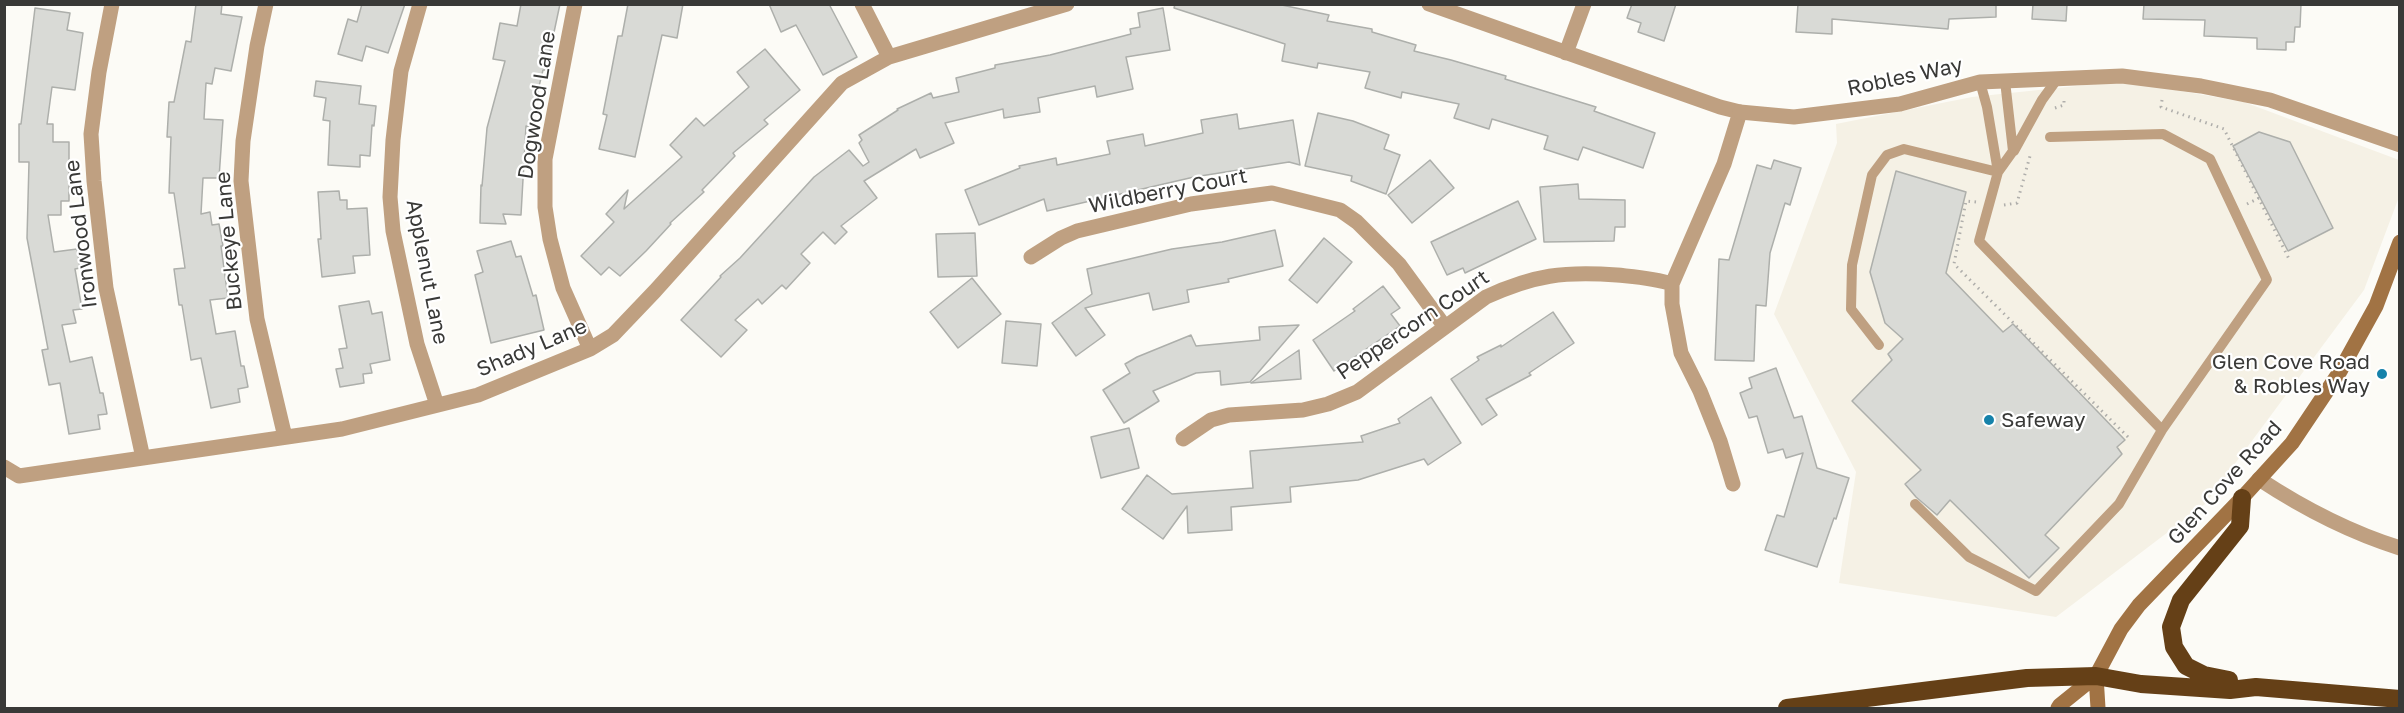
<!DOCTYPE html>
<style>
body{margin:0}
#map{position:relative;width:2404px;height:713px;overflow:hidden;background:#fcfbf6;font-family:"Golos Text",sans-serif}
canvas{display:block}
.frame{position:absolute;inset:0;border:6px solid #393937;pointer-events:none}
</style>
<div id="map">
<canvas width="2404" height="713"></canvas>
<div class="frame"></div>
</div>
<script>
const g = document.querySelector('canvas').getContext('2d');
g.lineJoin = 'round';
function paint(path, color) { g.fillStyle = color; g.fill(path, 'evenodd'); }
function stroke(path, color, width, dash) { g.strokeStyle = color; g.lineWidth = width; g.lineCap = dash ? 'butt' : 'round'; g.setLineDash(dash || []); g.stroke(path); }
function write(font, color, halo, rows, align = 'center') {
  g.font = font + ' "Golos Text",sans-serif'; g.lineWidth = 4.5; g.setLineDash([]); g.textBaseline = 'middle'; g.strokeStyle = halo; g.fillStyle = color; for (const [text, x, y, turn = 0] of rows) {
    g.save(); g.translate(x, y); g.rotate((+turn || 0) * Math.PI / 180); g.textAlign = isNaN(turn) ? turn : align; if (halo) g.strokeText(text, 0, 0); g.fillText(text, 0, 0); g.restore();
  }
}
const built = new Path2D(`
 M2124 81 2244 102 2399 160V197L2364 290 2205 504 2056 617 1839 583 1856 472 1774 314 1837 143 1836 124 1972 97Z`);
const building = new Path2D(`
 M196 4H222L221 14 242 17 231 71 215 68 212 84 206 83 204 119 223 120 219 178H203L201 214 210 212 212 225 219 224 223 246H221L228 298 210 300 216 334 235 331 241 366H244L248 387 238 389 240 402 211 408 201 358 191 360 182 305H179L174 269 185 268 174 193H169L171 137H167L169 102H174L186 41 191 42Z
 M362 4H405L388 53 366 46 362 61 338 54 348 19 357 22Z
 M521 4H560L546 70H543L529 127 526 126 521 215 503 214 506 224 480 223 481 185 482 186 487 128 505 61 493 59 500 23 517 26Z
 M628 4H683L677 38 662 35 635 157 599 149 607 115 603 114 611 73 618 36H622Z
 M769 4H829L857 57 823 75 796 25 781 32Z
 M1175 4H1277L1329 15 1327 21 1372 29V32L1416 45 1414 51 1451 60 1506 76 1505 79 1596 107 1594 111 1655 133 1643 168 1583 147 1578 160 1544 149 1548 136 1492 119 1489 129 1454 118 1459 104 1402 92 1401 98 1365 88 1370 72 1318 63 1317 68 1282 61 1285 44 1174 8Z
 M1632 4H1676L1664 41 1638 32 1641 23 1627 18Z
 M1798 4H1996V17L1949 19 1948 29 1832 19V34L1796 32Z
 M2033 4H2067L2066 21 2032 19Z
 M2144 4H2301L2300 27H2295L2294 42H2286V50L2257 49V38L2204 36 2205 20 2143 19Z
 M35 8 70 13 67 30 83 33 75 90 52 87 47 124H53V142H69V201H61V215H48L54 252 77 249 80 268 75 269 82 309 73 310 76 323 62 325 70 362 92 357 100 393H103L107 414 98 415 100 429 69 434 60 383 49 385 42 350 48 349 27 238 29 162H19V124H21Z
 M1163 8 1170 50 1126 57 1133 89 1097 97 1095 86 1038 98 1040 112 1004 118 1003 109 945 123 954 143 920 158 916 149 864 181 877 198 841 226 847 232 835 244 823 232 801 254 810 263 786 289 782 285 762 304 758 299 735 320 747 330 721 357 681 320 721 277 720 276 740 258 814 177 849 150 863 166 869 162 859 143 862 140 859 135 898 110 897 109 931 93 933 98 959 92 956 78 995 68V65L1050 55 1131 34 1130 29 1140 27 1138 13Z
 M765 49 800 90 764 120 768 124 733 153 735 156 702 190 704 192 670 223 671 224 646 251 620 276 609 267 601 275 581 256 614 222 606 214 628 190 624 209 682 157 670 145 696 118 704 126 749 87 737 72Z
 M316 81 361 86 359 104 376 106 374 126 372 125 370 156 360 155V167L328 165 330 121 323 120 326 98 314 96Z
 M1318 113 1353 121 1389 135 1384 149 1400 155 1386 194 1351 181 1352 176 1305 166Z
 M1237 114 1239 129 1293 120 1300 165 1289 162 1194 177 1047 211 1044 199 979 225 965 190 1020 168 1019 166 1056 158 1057 165 1110 154 1107 141 1143 134 1145 146 1203 133 1201 120Z
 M2259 132 2290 142 2333 228 2288 251 2233 146Z
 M1430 160 1454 188 1412 223 1388 195Z
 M1774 160 1801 168 1790 205 1785 203 1770 253 1766 306 1756 305 1754 361 1715 360 1719 259 1729 260 1757 165 1771 169Z
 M1896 171 1966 192 1946 273 2003 332 2013 324 2125 440 2117 447 2122 454 2045 535 2059 548 2029 578 1950 500 1937 515 1916 497 1905 484 1921 470 1852 401 1892 360 1888 354 1903 339 1885 323 1870 272Z
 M1578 184 1579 199 1625 200V227H1615L1614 241 1544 242 1540 187Z
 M339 191 340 200H347V209L367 208 370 255 353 256 355 273 322 277 318 239H321L318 192Z
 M1518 201 1536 239 1465 273 1463 268 1447 275 1431 242Z
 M1275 230 1283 266 1228 279 1229 282 1187 290 1189 302 1153 310 1149 293 1085 308 1105 335 1076 356 1052 323 1092 294 1087 269 1172 249 1222 242Z
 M975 233 977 276 938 277 936 234Z
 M1324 238 1352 262 1317 303 1289 280Z
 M511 241 516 257 521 256 533 296 536 295 544 330 491 343 475 275 483 272 477 251Z
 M972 278 1001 314 958 348 930 312Z
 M1383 286 1400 308 1391 314 1400 326 1334 371 1313 340 1355 311 1353 309Z
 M369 301 372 314 382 312 390 360 370 364 372 373 363 374 364 383 340 387 336 369 343 368 339 349 347 348 339 306Z
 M1553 312 1574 343 1529 373 1531 375 1486 399 1497 415 1482 425 1451 379 1479 360 1477 357 1501 345V347Z
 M1006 321 1041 324 1037 366 1002 363Z
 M1299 325 1250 382 1221 385 1220 371 1196 373 1153 391 1159 401 1124 423 1103 390 1130 373 1125 364 1137 357 1191 335 1196 346 1260 340 1259 327Z
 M1299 350 1301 379 1251 383Z
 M1776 368 1794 418 1802 416 1817 468 1849 478 1836 519 1834 518 1817 567 1765 550 1777 515 1784 517 1803 453 1786 458 1783 449 1768 453 1757 416 1749 418 1740 393 1752 388 1749 378Z
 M1431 397 1461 443 1428 465 1424 459 1358 480 1290 487 1291 502 1231 507 1232 530 1188 533 1187 506 1163 539 1122 509 1147 475 1172 494 1253 488 1250 451 1363 442 1361 436 1400 423 1398 419Z
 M1129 428 1139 468 1101 478 1091 437Z`);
const path = new Path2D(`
 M2162 100 2161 107 2224 129 2290 261
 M2055 108 2064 105V98
 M1976 202 1966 201 1954 264 2128 437
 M2247 204 2259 198
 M2004 205 2017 203 2030 156`);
const service = new Path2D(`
 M2005 81 2013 151 1998 172 1979 241 2162 430
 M1980 82 1987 107 1998 172
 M2014 151 2042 100 2058 78
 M1879 345 1851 309 1852 265 1872 175 1887 155 1904 149 1998 172
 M1915 504 1969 557 2036 591 2119 504 2162 430 2267 280 2210 159 2163 134 2050 137`);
const minor = new Path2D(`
 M112 4 99 72 91 134 94 181 106 288 143 458
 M266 4 257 46 243 141 241 181 257 319 285 437
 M420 4 401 71 393 140 390 197 393 231 417 344 437 405
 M575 4 545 159V207L550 239 563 288 590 349
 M862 4 889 57
 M1429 4 1720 107 1740 112 1724 164 1672 284V304L1681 353 1700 391 1720 441 1733 484
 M1566 53 1584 4
 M1031 257 1061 238 1077 231 1191 204 1272 193 1340 210 1357 222 1399 264 1445 327
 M1183 439 1211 420 1229 415 1303 410 1328 404 1357 392 1486 297C1534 275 1564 271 1617 275 1636 277 1654 278 1672 284
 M4 467 19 476 342 429 478 395 590 349 613 335 655 291 842 83 889 57 1067 4
 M2259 479C2303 508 2349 532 2400 548`);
const tertiary = new Path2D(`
 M1740 112 1794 117 1900 104 1980 82 2122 76 2201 86 2270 100 2400 145`);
const secondary = new Path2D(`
 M2096 676 2098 708
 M2058 708 2060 705 2096 676 2121 629 2139 605 2242 498 2292 443 2339 373 2376 306 2400 242`);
const motorway = new Path2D(`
 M2229 680 2204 675 2186 666 2174 647 2171 627 2181 600 2240 526 2242 498
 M1787 708 2027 678 2096 676 2141 684 2230 690 2256 687 2400 699`);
const markers = [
 [2382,374,6,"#1682aa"],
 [1989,420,6,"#1682aa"]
];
const streetNames = [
 ["Robles Way",1905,77,-12],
 ["Dogwood Lane",537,105,-81],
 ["Wildberry Court",1168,191,-11],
 ["Ironwood Lane",81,234,-97],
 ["Buckeye Lane",229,241,-95],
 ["Applenut Lane",427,272,79],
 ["Peppercorn Court",1413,325,-34],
 ["Shady Lane",532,348,-23],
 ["Glen Cove Road",2225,483,-48]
];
const poiNames = [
 ["Glen Cove Road",2370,362],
 ["& Robles Way",2370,386],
 ["Safeway",2001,420,"left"]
];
paint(built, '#f5f1e5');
paint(building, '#d9dad6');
stroke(building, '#adafab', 1.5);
stroke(path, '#afaeab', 3, [1.5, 4.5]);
stroke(service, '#bfa081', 10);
stroke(minor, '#bfa081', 15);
stroke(tertiary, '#bfa081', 15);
stroke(secondary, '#a17344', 15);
stroke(motorway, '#654017', 18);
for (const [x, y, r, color] of markers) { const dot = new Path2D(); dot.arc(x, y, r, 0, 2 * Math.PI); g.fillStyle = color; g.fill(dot); stroke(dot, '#fff', 2); }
write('21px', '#393937', '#fff', streetNames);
write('21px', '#393937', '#fff', poiNames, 'right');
</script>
